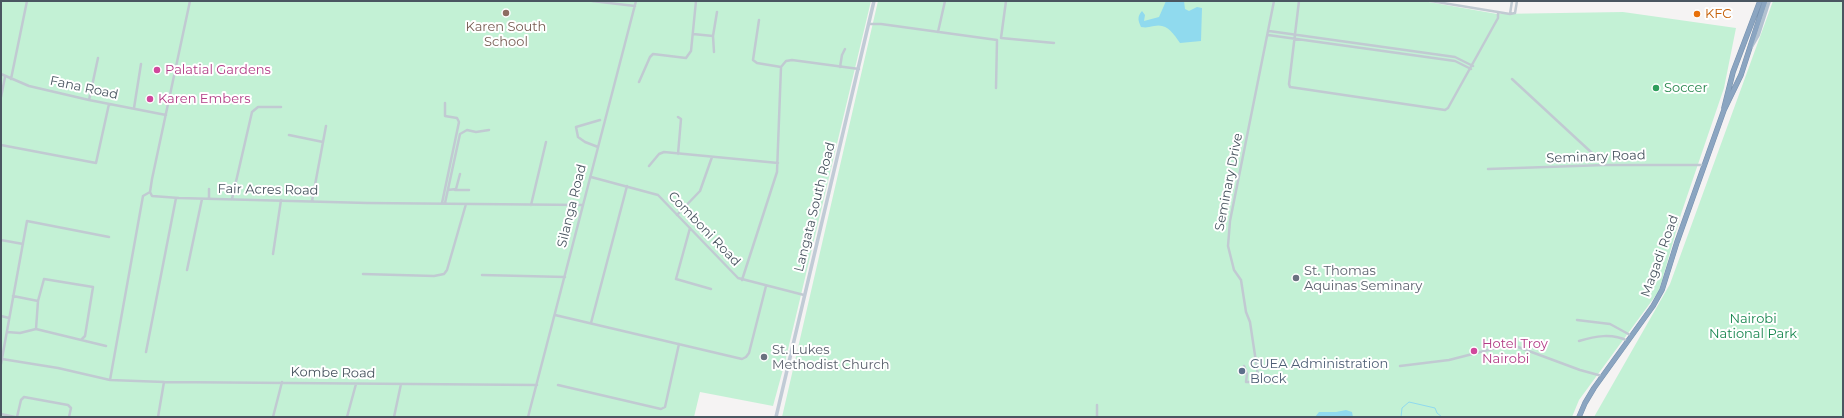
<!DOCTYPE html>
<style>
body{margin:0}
#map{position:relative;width:1844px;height:418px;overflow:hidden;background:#f5f3f3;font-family:Montserrat,sans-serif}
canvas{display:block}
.frame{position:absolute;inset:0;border:2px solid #4a5661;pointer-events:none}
</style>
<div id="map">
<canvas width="1844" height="418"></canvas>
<div class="frame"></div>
</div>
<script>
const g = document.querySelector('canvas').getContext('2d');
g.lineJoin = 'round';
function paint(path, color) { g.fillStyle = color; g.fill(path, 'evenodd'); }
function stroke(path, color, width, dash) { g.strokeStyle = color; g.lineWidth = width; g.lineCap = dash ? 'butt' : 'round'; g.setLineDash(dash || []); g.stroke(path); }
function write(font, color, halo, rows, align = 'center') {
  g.font = font + ' Montserrat,sans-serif'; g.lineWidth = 4; g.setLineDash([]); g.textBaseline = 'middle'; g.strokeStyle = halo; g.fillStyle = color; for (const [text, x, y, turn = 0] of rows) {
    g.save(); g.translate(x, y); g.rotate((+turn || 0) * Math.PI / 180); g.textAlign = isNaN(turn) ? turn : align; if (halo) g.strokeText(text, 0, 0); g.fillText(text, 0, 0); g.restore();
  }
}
const green = new Path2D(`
 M1 1H871L785 362 773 406 700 392 694 417H1Z
 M878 1H1423L1497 14 1623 12 1736 28 1724 88 1681 214 1659 291 1579 400 1572 417H782Z
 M1773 1H1843V417H1594L1670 284Z`);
const water = new Path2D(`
 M1166 1H1184L1185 9 1189 11 1197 7 1202 8 1201 41 1180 43C1173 33 1167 23 1154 26 1148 27 1147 28 1141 27 1138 20 1137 17 1142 11L1145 15 1144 21 1159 17Z
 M1346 410 1352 412 1353 417H1315L1319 412H1336Z`);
const stream = new Path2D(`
 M1401 417 1402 408 1409 402 1435 408 1437 413 1442 417`);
const street = new Path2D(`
 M190 1 152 179 150 192 152 196 179 198 367 203 583 205
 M592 1 635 6
 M1006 1 1001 38 1054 43
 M1299 1 1289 84 1290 87 1445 110 1448 108 1498 18V13
 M1431 1 1510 14 1515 13 1517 1
 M1510 14 1512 1
 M759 20 753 60 757 63 781 67
 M869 24H881L997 40 996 88
 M1269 31 1455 57 1473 66
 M938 32 945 1
 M693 34 713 36
 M1268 35 1455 61 1471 69
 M714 52 713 36 717 12
 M840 67 842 55 845 49
 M1 74 29 86 89 100 166 115
 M11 79 27 1
 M1512 79 1605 165
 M639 82 650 57 653 54 686 58 691 51 696 1
 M1 97 5 77
 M89 100 98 58
 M134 108 141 64
 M289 135 323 142
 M1 145 96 163 109 104
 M598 147 585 142 578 137 576 127 600 120
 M678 154 681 119 678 117
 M649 166 659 154 664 152 778 163
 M1488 169 1605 165H1704
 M591 177 658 195 738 278 804 295
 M448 190 456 189 460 174
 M455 190H469
 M209 199V189
 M232 199 252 112 258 107H281
 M312 201 326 126
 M442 203 459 122 457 118 445 116V103
 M445 203 460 134 467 130 476 132 489 130
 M531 205 546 142
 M677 215 700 191 712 157
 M690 228 676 279 711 289
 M1 240 23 244
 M273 254 281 200
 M187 270 202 199
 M363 274 434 276 444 274 447 270 466 204
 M482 275 565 277
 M742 280 777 172 781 67 786 61 792 60 859 69
 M13 296 38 301
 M555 315 742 359 746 357 749 353 766 286
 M1 316 9 318
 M1577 320 1610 324 1632 336
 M591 323 627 186
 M7 332 20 333 36 329
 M82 339 85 336 93 287 44 279 38 301 36 329 106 346
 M1579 341C1595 336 1612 333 1628 341
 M146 352 176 198
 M2 359 58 368 110 380 164 382
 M1 364 27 221 109 237
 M1244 366 1247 374 1246 382H1259L1250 322 1246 312 1241 280 1234 270 1228 246 1230 221 1274 1
 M1400 366 1449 360 1508 345 1518 347 1580 370 1602 376
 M110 380 143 196 150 192
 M558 385 661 409 665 407 679 344
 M1 414 15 417
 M17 417 21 400 24 397 68 405 71 408 69 417
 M158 417 164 382 537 385
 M273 417 282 382
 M347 417 356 384
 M394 417 401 384
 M528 417 636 1
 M1097 417V405`);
const secondary = new Path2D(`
 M776 417 874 1`);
const primary = new Path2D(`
 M1751 47 1758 35 1769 1`);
const highway = new Path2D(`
 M1724 108 1733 72 1760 1
 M1579 417 1585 403 1594 388 1653 306 1662 290 1677 242 1724 110 1741 75 1765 1`);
const markers = [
 [506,13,4,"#8d6e63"],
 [1697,14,4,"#e8710a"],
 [157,70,4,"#d1479c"],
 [1656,88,4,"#2e9e5b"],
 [150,99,4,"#d1479c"],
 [1296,278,4,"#6b7280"],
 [1474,351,4,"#d1479c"],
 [764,357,4,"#6b7280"],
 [1242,371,4,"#5c6f8a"]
];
const foodNames = [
 ["KFC",1705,14]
];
const educationNames = [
 ["Karen South",506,27],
 ["School",506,42]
];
const hotelNames = [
 ["Palatial Gardens",165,70],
 ["Karen Embers",158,99],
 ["Hotel Troy",1482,344],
 ["Nairobi",1482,359]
];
const streetNames = [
 ["Fana Road",84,88,12],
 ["Seminary Road",1596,157,-2],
 ["Seminary Drive",1229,182,-79],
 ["Fair Acres Road",268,190,1],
 ["Silanga Road",572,206,-76],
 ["Langata South Road",815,207,-76],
 ["Comboni Road",704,229,46],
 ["Magadi Road",1660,256,-70],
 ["Kombe Road",333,373,1]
];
const leisureNames = [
 ["Soccer",1664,88]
];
const worshipNames = [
 ["St. Thomas",1304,271],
 ["Aquinas Seminary",1304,286],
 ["St. Lukes",772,350],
 ["Methodist Church",772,365]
];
const parkNames = [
 ["Nairobi",1753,319],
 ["National Park",1753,334]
];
const serviceNames = [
 ["CUEA Administration",1250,364],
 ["Block",1250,379]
];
paint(green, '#c3f1d5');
paint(water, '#90daee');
stroke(stream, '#90daee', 1);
stroke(highway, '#7690ad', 5.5);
stroke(street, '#c1cad2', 2.5);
stroke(secondary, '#c1cbd6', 3.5);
stroke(primary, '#b3c2d1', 4);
stroke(highway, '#8ba5c1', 4.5);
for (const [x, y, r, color] of markers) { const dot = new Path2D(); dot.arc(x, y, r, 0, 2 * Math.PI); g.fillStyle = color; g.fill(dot); stroke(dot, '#fff', 1.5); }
write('13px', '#c56008', '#fff', foodNames, 'left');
write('13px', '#785e54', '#fff', educationNames);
write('13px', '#b23c85', '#fff', hotelNames, 'left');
write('13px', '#4a5661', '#fff', streetNames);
write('13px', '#27864d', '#fff', leisureNames, 'left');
write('13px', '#5b616d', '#fff', worshipNames, 'left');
write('13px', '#17864f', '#fff', parkNames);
write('13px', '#4e5e75', '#fff', serviceNames, 'left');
</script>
